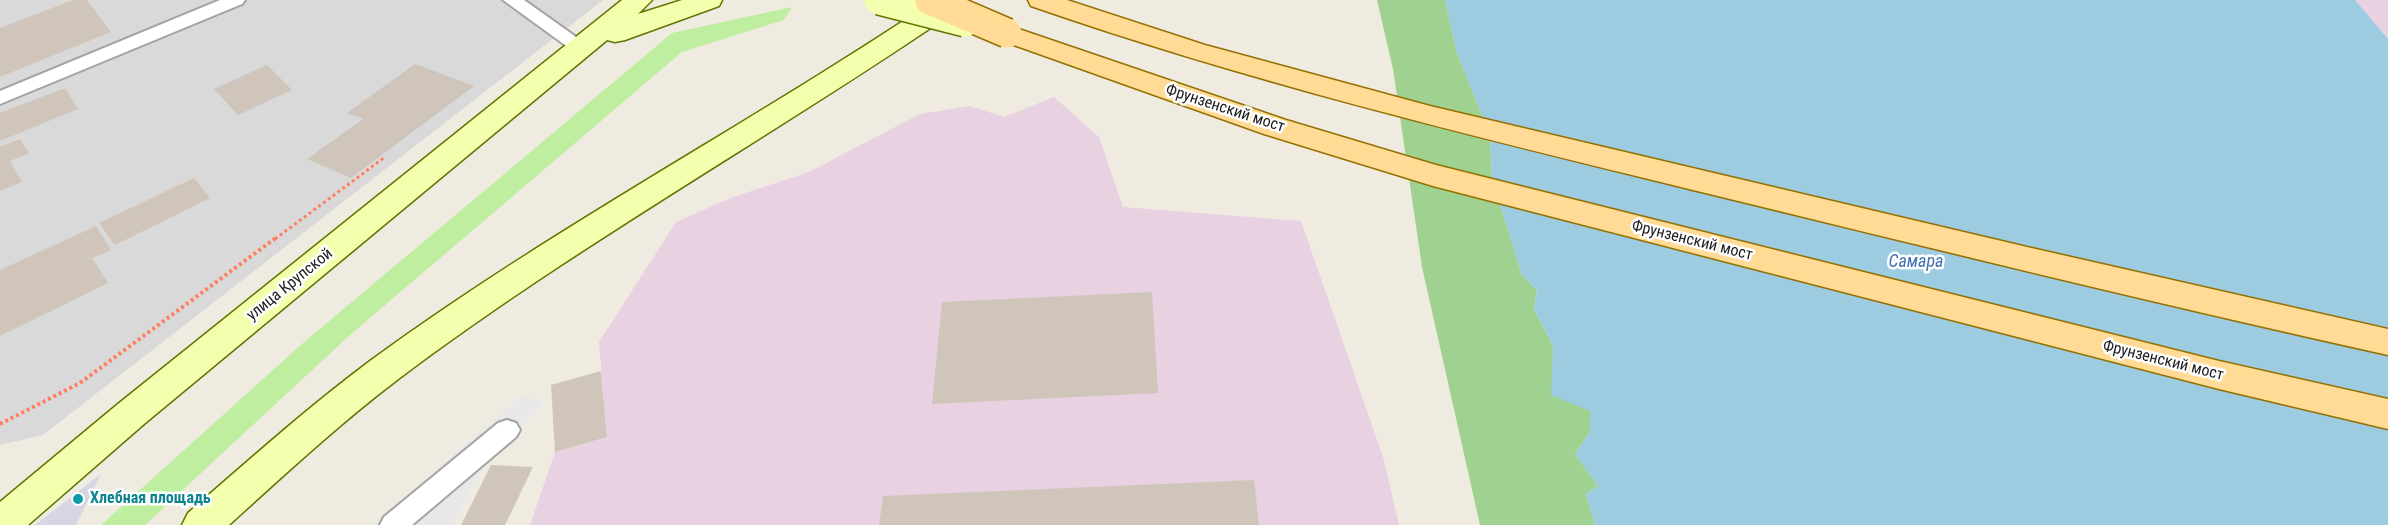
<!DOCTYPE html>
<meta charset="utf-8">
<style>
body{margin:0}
canvas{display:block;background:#efebe1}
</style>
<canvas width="2388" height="525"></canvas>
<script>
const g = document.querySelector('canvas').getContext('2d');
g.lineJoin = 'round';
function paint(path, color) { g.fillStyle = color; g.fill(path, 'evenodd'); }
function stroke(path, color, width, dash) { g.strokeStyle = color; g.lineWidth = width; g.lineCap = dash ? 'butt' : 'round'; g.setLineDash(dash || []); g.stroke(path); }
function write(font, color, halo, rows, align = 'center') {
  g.font = font + ' "Roboto Condensed",sans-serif'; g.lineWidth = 5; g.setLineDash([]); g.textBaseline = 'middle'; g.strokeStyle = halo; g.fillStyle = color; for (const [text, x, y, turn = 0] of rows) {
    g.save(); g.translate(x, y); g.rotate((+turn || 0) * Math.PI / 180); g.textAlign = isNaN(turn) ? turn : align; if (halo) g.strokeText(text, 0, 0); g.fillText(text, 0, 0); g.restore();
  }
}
const residential = new Path2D(`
 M0 0H603L43 435 0 445Z`);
const industrial = new Path2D(`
 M2355 0H2388V39Z
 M1054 97 1099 137 1123 207 1301 221 1384 460 1399 525H530L555 452 607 437 599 342 676 222 733 197 809 172 920 114 970 106 1004 117Z`);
const grass = new Path2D(`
 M792 7 784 20 682 52 350 335 145 525H101L303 343 672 33Z`);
const forest = new Path2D(`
 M1377 0H1445L1457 53 1490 135 1492 178 1522 275 1537 290 1534 309 1553 346 1552 395 1590 410V432L1575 454 1598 486 1586 494 1595 525H1480L1422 267 1393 69Z`);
const parking = new Path2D(`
 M522 396 545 402 484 464 453 525H372Z`);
const plaza = new Path2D(`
 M101 474 76 525H35Z`);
const water = new Path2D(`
 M1445 0H2355L2388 39V525H1595L1586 494 1598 486 1575 454 1590 432V411L1551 395 1553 346 1534 309 1537 290 1522 275 1492 178 1490 135 1457 53Z`);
const building = new Path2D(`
 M73 0H87L111 32 0 77V28Z
 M415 64 474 86 351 178 307 159 363 119 347 113Z
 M267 65 292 90 238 115 214 89Z
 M65 88 78 109 0 141V113Z
 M20 139 29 153 10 161 22 182 0 191V147Z
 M194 178 210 198 115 245 99 223Z
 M96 226 111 250 92 258 108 283 0 336V270Z
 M1152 292 1158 393 932 404 942 302Z
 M601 371 607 437 555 452 551 385Z
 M491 465 533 467 505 525H461Z
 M1254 480 1259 525H879L883 496Z`);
const pathFar1 = new Path2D(`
 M275 239 385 157`);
const path = new Path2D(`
 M0 424 80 383 277 237`);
const service = new Path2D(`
 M220 0H245L242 4 0 104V91Z
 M503 0H524L593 49 583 55 576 53Z
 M507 420 516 423 520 430 516 437 412 525H380L384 517 498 423Z`);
const secondary = new Path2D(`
 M622 0H652L638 14 682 0H722L719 6 625 40 615 42 607 40 144 424 28 525H0V502L118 404Z
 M935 0H966L963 6C777 134 577 244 397 380 338 425 284 475 229 525H182L188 513C248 461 307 408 370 361 550 229 750 124 935 0Z`);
const primary = new Path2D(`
 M1028 0H1067L1205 45 1430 106 2027 247 2388 329V355C2154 303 1922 246 1689 189 1468 135 1247 81 1031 6Z
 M1007 25 1286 120 1436 165 2219 361 2388 399V429L2219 389 1433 186 1264 134 997 39 993 33 997 27Z`);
const secondaryBridge = new Path2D(`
 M879 0 965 22`);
const primaryBridge = new Path2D(`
 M930 0 1007 33`);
const markers = [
 [78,499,6,"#0f9aa8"]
];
const streetNames = [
 ["Фрунзенский мост",1225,109,18],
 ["Фрунзенский мост",1692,241,14],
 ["улица Крупской",290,285,-39],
 ["Фрунзенский мост",2163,361,14]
];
const cultureNames = [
 ["Хлебная площадь",90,499]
];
const waterNames = [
 ["Самара",1916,262]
];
paint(residential, '#dad9d9');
paint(industrial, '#e8d2e2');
paint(grass, '#c0eea1');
paint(forest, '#9fd291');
paint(parking, '#e8e8e8');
paint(plaza, '#d6d5e4');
paint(water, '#9dcbe0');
paint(building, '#cfc5ba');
stroke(service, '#a3a3a3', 4);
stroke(secondary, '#5f7600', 3);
stroke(primary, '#947000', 3);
stroke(pathFar1, '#ff7f61', 3, [3, 3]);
stroke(path, '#ff7f61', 4, [3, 3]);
paint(service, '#fff');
paint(secondary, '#f4ffae');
paint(primary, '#ffdb95');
stroke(secondaryBridge, '#5f7600', 32, []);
stroke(primaryBridge, '#947000', 32, []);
stroke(secondaryBridge, '#f4ffae', 29);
stroke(primaryBridge, '#ffdb95', 29);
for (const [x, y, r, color] of markers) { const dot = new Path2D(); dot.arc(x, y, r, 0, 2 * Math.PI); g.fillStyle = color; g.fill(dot); stroke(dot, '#fff', 2); }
write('16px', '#1c1c1c', '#fff', streetNames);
write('bold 16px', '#0d838f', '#fff', cultureNames, 'left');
write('italic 18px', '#4170b3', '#fff', waterNames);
</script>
